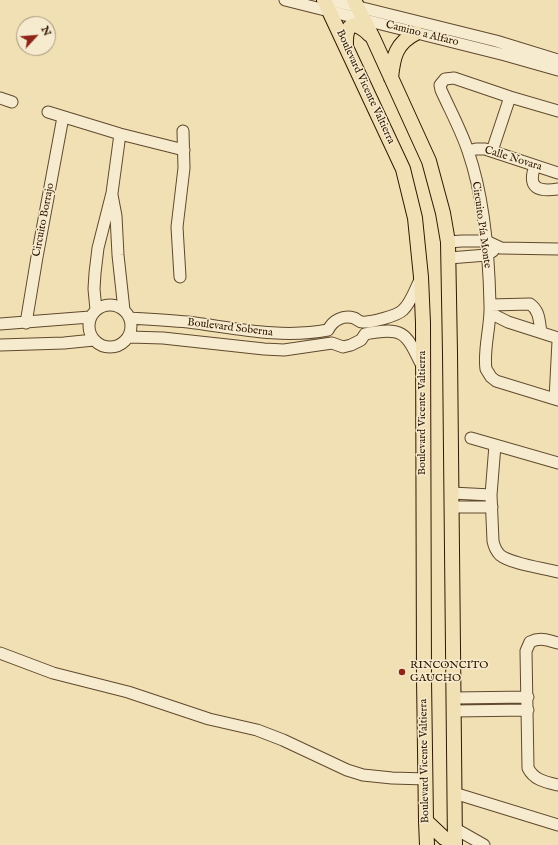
<!DOCTYPE html>
<meta charset="utf-8">
<style>
body{margin:0}
#map{position:relative;width:558px;height:845px;overflow:hidden;background:#f1e0b4;font-family:"IM FELL English",serif}
canvas{display:block}
.north{position:absolute;left:16px;top:16px;width:40px;height:40px;box-sizing:border-box;background:#f6ebce;border:1px solid #a7967c;border-radius:50%;rotate:64deg;font-size:11px;font-weight:700;line-height:16px;text-align:center;color:#301700}
.north::after{content:'';display:block;margin:auto;width:14px;height:18px;background:#8f2418;clip-path:polygon(50% 0,100% 100%,50% 72%,0 100%)}
</style>
<div id="map">
<canvas width="558" height="845"></canvas>
<div class="north">N</div>
</div>
<script>
const g = document.querySelector('canvas').getContext('2d');
g.lineJoin = 'round';
function stroke(path, color, width, dash) { g.strokeStyle = color; g.lineWidth = width; g.lineCap = dash ? 'butt' : 'round'; g.setLineDash(dash || []); g.stroke(path); }
function write(font, color, halo, rows, align = 'center') {
  g.font = font + ' "IM FELL English",serif'; g.lineWidth = 3; g.setLineDash([]); g.textBaseline = 'middle'; g.strokeStyle = halo; g.fillStyle = color; for (const [text, x, y, turn = 0] of rows) {
    g.save(); g.translate(x, y); g.rotate((+turn || 0) * Math.PI / 180); g.textAlign = isNaN(turn) ? turn : align; if (halo) g.strokeText(text, 0, 0); g.fillText(text, 0, 0); g.restore();
  }
}
const minor = new Path2D(`
 M285 0 505 55 558 70
 M330 0 496 41 558 60
 M0 98 12 102
 M558 111 510 97 454 78 445 79 440 85 441 90C450 110 461 130 468 151 484 197 489 257 490 305 491 326 483 349 486 369L491 377 496 381 558 400
 M48 112 120 134 184 150
 M468 151 476 149H485L558 173
 M492 151 510 97
 M535 166C527 188 538 192 558 189
 M112 195 116 216 118 255 124 310
 M448 242 462 241H486L501 248 558 249
 M449 258 487 255 493 251
 M180 277 177 227 184 168 183 131
 M89 326a21 21 0 1 1 42 0a21 21 0 1 1-42 0Z
 M490 305 530 304C540 311 539 321 541 332
 M96 310 94 289 95 273 98 248 112 193 120 134
 M490 313 508 322 558 338
 M130 318C149 319 169 320 188 322 235 328 281 339 328 330 333 320 343 315 354 318 357 319 359 322 362 322 370 323 397 316 403 310 411 303 416 287 421 278
 M26 323 37 257 63 117
 M0 324 90 317
 M129 337 163 338 264 349 284 350 332 343 343 347 351 345 361 340 365 334C404 326 406 333 422 366
 M0 345 64 343 94 340
 M555 399 558 341
 M471 438 558 463
 M495 445 491 495 493 541C494 546 496 551 500 555 511 564 543 568 558 572
 M452 493 491 495
 M452 507H492
 M558 643C548 640 540 637 530 642L526 651 528 768C534 780 545 782 558 785
 M0 653 53 673 128 692 209 719 257 730 283 740 347 770 363 775 392 778 426 779
 M454 698 528 697
 M454 711 528 710
 M454 793 558 825
 M454 828 484 845`);
const major = new Path2D(`
 M324 0 403 169 415 218 421 277 423 323 424 679 426 821 427 845
 M354 0 373 38 429 161 443 213 448 242 450 353 455 845
 M346 45C345 22 355 20 370 35
 M391 78C393 57 396 43 416 33
 M426 821 444 838 455 843`);
const markers = [
 [402,672,4,"#8f2418"]
];
const streetNames = [
 ["Camino a Alfaro",422,34,14],
 ["Boulevard Vicente Valtierra",365,87,65],
 ["Calle Novara",513,159,17],
 ["Circuito Borrajo",44,220,-79],
 ["Circuito Pía Monte",481,225,82],
 ["Boulevard Soberna",230,328,7],
 ["Boulevard Vicente Valtierra",423,413,-90],
 ["Boulevard Vicente Valtierra",425,761,-91]
];
const poiNames = [
 ["RINCONCITO",410,666],
 ["GAUCHO",410,679]
];
stroke(minor, '#60492d', 13);
stroke(major, '#301700', 16);
stroke(minor, '#f6ebce', 11);
stroke(major, '#f1e0b4', 14);
for (const [x, y, r, color] of markers) { const dot = new Path2D(); dot.arc(x, y, r, 0, 2 * Math.PI); g.fillStyle = color; g.fill(dot); stroke(dot, '#f6ebce', 1.5); }
write('11px', '#301700', '#f6ebce', streetNames);
write('11px', '#301700', '#f6ebce', poiNames, 'left');
</script>
